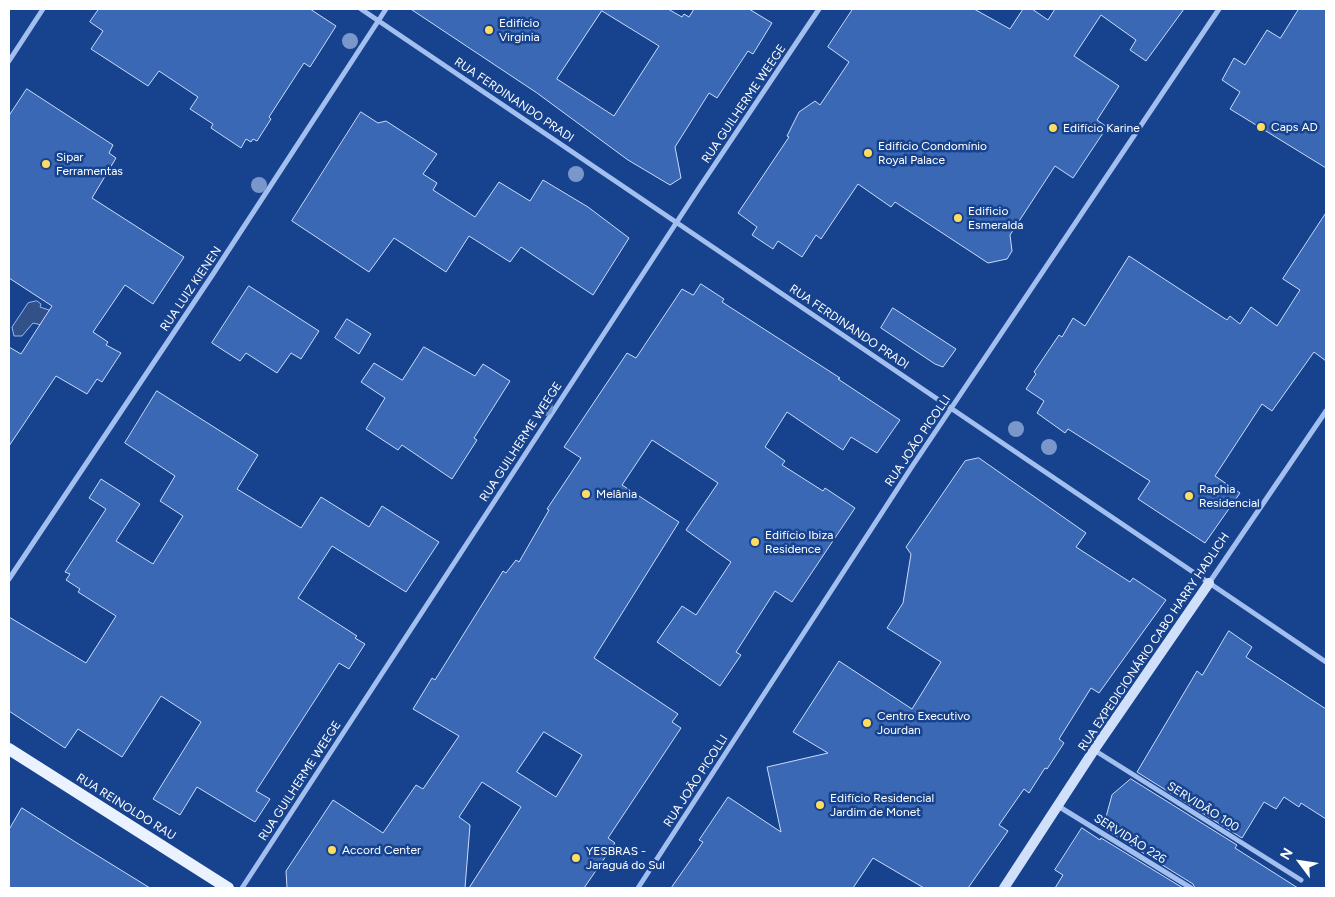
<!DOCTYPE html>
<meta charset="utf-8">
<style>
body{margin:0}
#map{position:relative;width:1335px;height:897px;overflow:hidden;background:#17428d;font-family:Figtree,sans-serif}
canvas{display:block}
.frame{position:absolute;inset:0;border:10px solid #fff;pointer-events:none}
.north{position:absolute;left:1275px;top:837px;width:50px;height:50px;-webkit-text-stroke:4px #17428d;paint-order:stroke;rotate:301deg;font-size:14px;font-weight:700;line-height:20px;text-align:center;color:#fff}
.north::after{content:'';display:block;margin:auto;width:18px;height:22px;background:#fff;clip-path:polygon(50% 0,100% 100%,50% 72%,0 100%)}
</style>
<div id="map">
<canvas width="1335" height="897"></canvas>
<div class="frame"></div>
<div class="north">N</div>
</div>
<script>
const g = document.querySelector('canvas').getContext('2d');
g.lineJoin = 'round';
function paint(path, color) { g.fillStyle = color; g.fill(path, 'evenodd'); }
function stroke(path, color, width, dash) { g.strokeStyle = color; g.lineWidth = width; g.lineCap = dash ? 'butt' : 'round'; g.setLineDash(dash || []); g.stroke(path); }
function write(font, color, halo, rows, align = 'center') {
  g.font = font + ' Figtree,sans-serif'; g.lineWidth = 5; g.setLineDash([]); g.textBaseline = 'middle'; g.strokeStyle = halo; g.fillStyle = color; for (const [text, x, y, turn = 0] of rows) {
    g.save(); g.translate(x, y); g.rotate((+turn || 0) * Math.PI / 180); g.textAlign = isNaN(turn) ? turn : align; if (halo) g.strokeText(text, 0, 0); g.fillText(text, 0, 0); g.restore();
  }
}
const water = new Path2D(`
 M37 301 41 304 40 307 49 310 52 318 46 326 33 323 22 336H14L12 327 28 303Z`);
const building = new Path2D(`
 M99 9H310L336 26 310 67 304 63 269 117 271 119 257 141 253 139 251 142 246 139 241 148 211 128 213 124 190 109 198 97 159 71 148 86 91 49 103 31 90 22Z
 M411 9H668L682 17 684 14 689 17 694 9H749L772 23 753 54 748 51 717 98 709 93 675 147 681 178 670 185 628 160 537 93ZM602 11 659 46 614 116 557 79Z
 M853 9H974L1010 29 1023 9H1032L1048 20 1055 9H1184L1146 61 1130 50 1136 40 1101 15 1074 56 1119 86 1097 120 1107 127 1073 178 1055 166 1010 235 1012 251 1007 259 988 263 895 202 891 207 858 184 821 239 816 235 802 257 778 241 773 249 752 235 757 227 738 213 789 137 787 136 799 112 815 101 820 105 849 62 828 47Z
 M1299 9H1326V168L1230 109 1240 92 1222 80 1234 58 1245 65 1267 30 1280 38Z
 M27 89 113 145 109 153 116 158 92 198 184 257 153 304 125 285 93 332 108 342 106 345 121 353 102 382 97 379 87 394 56 376 9 446V347L21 354 52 306 9 278V116Z
 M361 112 378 123 386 121 437 154 423 174 437 183 433 190 475 217 499 182 530 201 543 180 588 207 629 238 593 295 521 247 510 262 469 236 446 272 394 238 369 272 292 221Z
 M1326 213V361L1314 352 1272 411 1262 404 1215 476 1240 493 1205 543 1138 499 1150 481 1068 429 1065 433 1037 413 1044 401 1026 389 1036 374 1034 372 1059 335 1062 337 1073 318 1085 326 1129 256 1227 320 1230 316 1240 324 1251 307 1277 326 1300 290 1283 279Z
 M701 284 724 299 722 302 840 378 838 379 900 420 877 453 851 437 843 450 787 412 765 447 785 461 782 465 823 491 825 488 855 508 792 602 775 591 736 652 741 655 720 686 657 642 682 606 696 615 731 562 686 530 718 483 652 440 622 485 679 522 594 658 678 714 672 722 681 728 608 838 615 843 584 888H469L521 807 482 782 459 817 470 825 465 888H287L286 871 333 800 383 833 416 785 423 789 459 736 413 709 432 678 435 680 503 571 506 573 516 560 519 562 549 510 547 509 581 458 564 447 627 353 636 358 682 289 693 295ZM544 732 582 755 556 797 517 772Z
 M249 286 319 331 301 359 291 353 277 373 246 353 240 361 212 343Z
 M893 308 956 349 943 367 935 364 881 328Z
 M347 319 371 334 359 354 335 338Z
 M424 347 475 376 483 364 510 381 474 438 477 440 452 479 402 445 398 450 366 429 385 398 361 382 374 363 402 380Z
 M157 391 258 455 237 489 301 528 321 497 369 527 382 506 439 542 406 592 332 546 298 598 357 636 355 638 365 644 349 669 339 663 256 791 270 799 255 822 197 787 180 815 153 799 201 722 161 696 122 757 78 729 65 748 9 711V617L86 663 116 616 78 592 80 589 66 580 70 574 65 572 106 509 89 498 101 479 140 504 116 541 153 564 183 516 160 501 175 476 125 443Z
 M979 458 1086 533 1076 547 1130 582 1133 578 1166 600 1099 693 1091 688 1059 739 1064 743 1047 769 1045 768 1029 793 1024 789 999 825 1008 831 968 888H924L873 858 853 888H671L703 842 699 840 728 797 781 832 767 767 828 753 793 732 839 661 912 709 941 662 887 628 903 603 911 554 906 547 965 461Z
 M1229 631 1252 647 1246 657 1326 709V819L1301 803 1299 807 1284 797 1276 809 1264 802 1242 838 1137 772 1197 671 1202 675Z
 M1131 779 1237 845 1235 848 1298 888H1195L1193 884 1103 828 1112 795Z
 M22 808 77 843 150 888H9V830Z
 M1082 828 1100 840 1101 838 1183 888H1055L1063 875 1055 870Z`);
const street = new Path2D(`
 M361 9 1326 662
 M9 61 43 9
 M9 579 213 274 386 9
 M1209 583 1326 411
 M1094 750 1301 880
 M1058 806 1191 888
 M242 888 699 188 819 9
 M638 888 911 468 1219 9`);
const secondary = new Path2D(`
 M1004 888 1094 750 1209 583`);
const primary = new Path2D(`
 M9 749 228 888`);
const trees = [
 [350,41],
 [576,174],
 [259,185],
 [545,408],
 [1016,429],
 [1049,447]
];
const markers = [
 [489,30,5,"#ffdd60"],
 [1261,127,5,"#ffdd60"],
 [1053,128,5,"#ffdd60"],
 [868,153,5,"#ffdd60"],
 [46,164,5,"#ffdd60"],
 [958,218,5,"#ffdd60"],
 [586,494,5,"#ffdd60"],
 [1189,496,5,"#ffdd60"],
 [755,542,5,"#ffdd60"],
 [867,723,5,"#ffdd60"],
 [820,805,5,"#ffdd60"],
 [332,850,5,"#ffdd60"],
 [576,858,5,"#ffdd60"]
];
const poiNames = [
 ["Edifício",499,23],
 ["Virginia",499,37],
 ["Caps AD",1271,127],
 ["Edifício Karine",1063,128],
 ["Edifício Condomínio",878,146],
 ["Royal Palace",878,160],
 ["Sipar",56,157],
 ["Ferramentas",56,171],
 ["Edificio",968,211],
 ["Esmeralda",968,225],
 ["Raphia",1199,489],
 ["Residencial",1199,503],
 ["Melânia",596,494],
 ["Edifício Ibiza",765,535],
 ["Residence",765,549],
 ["Centro Executivo",877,716],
 ["Jourdan",877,730],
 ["Edifício Residencial",830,798],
 ["Jardim de Monet",830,812],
 ["Accord Center",342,850],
 ["YESBRAS -",586,851],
 ["Jaraguá do Sul",586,865]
];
const streetNames = [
 ["RUA FERDINANDO PRADI",514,100,34],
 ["RUA GUILHERME WEEGE",744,104,-56],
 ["RUA LUIZ KIENEN",191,289,-56],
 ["RUA FERDINANDO PRADI",849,327,34],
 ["RUA JOÃO PICOLLI",918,441,-56],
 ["RUA GUILHERME WEEGE",521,442,-57],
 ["RUA EXPEDICIONÁRIO CABO HARRY HADLICH",1154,642,-56],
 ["RUA GUILHERME WEEGE",300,781,-57],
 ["RUA JOÃO PICOLLI",696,781,-57],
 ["RUA REINOLDO RAU",126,807,32],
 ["SERVIDÃO 100",1203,807,32],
 ["SERVIDÃO 226",1130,839,32]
];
paint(water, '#325189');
stroke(water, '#95b9f2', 1);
paint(building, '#3b68b4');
stroke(building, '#c9dcfb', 1);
stroke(street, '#a2bfef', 5);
stroke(secondary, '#d0dffa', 10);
stroke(primary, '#eaf1ff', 12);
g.fillStyle = '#7997ca';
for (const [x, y] of trees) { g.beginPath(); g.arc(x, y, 8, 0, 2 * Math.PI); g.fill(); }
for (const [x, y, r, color] of markers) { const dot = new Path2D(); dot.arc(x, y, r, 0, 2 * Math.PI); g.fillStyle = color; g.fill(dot); stroke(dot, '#17428d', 2); }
write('12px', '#fff', '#17428d', poiNames, 'left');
write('12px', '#fff', '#17428d', streetNames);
</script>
